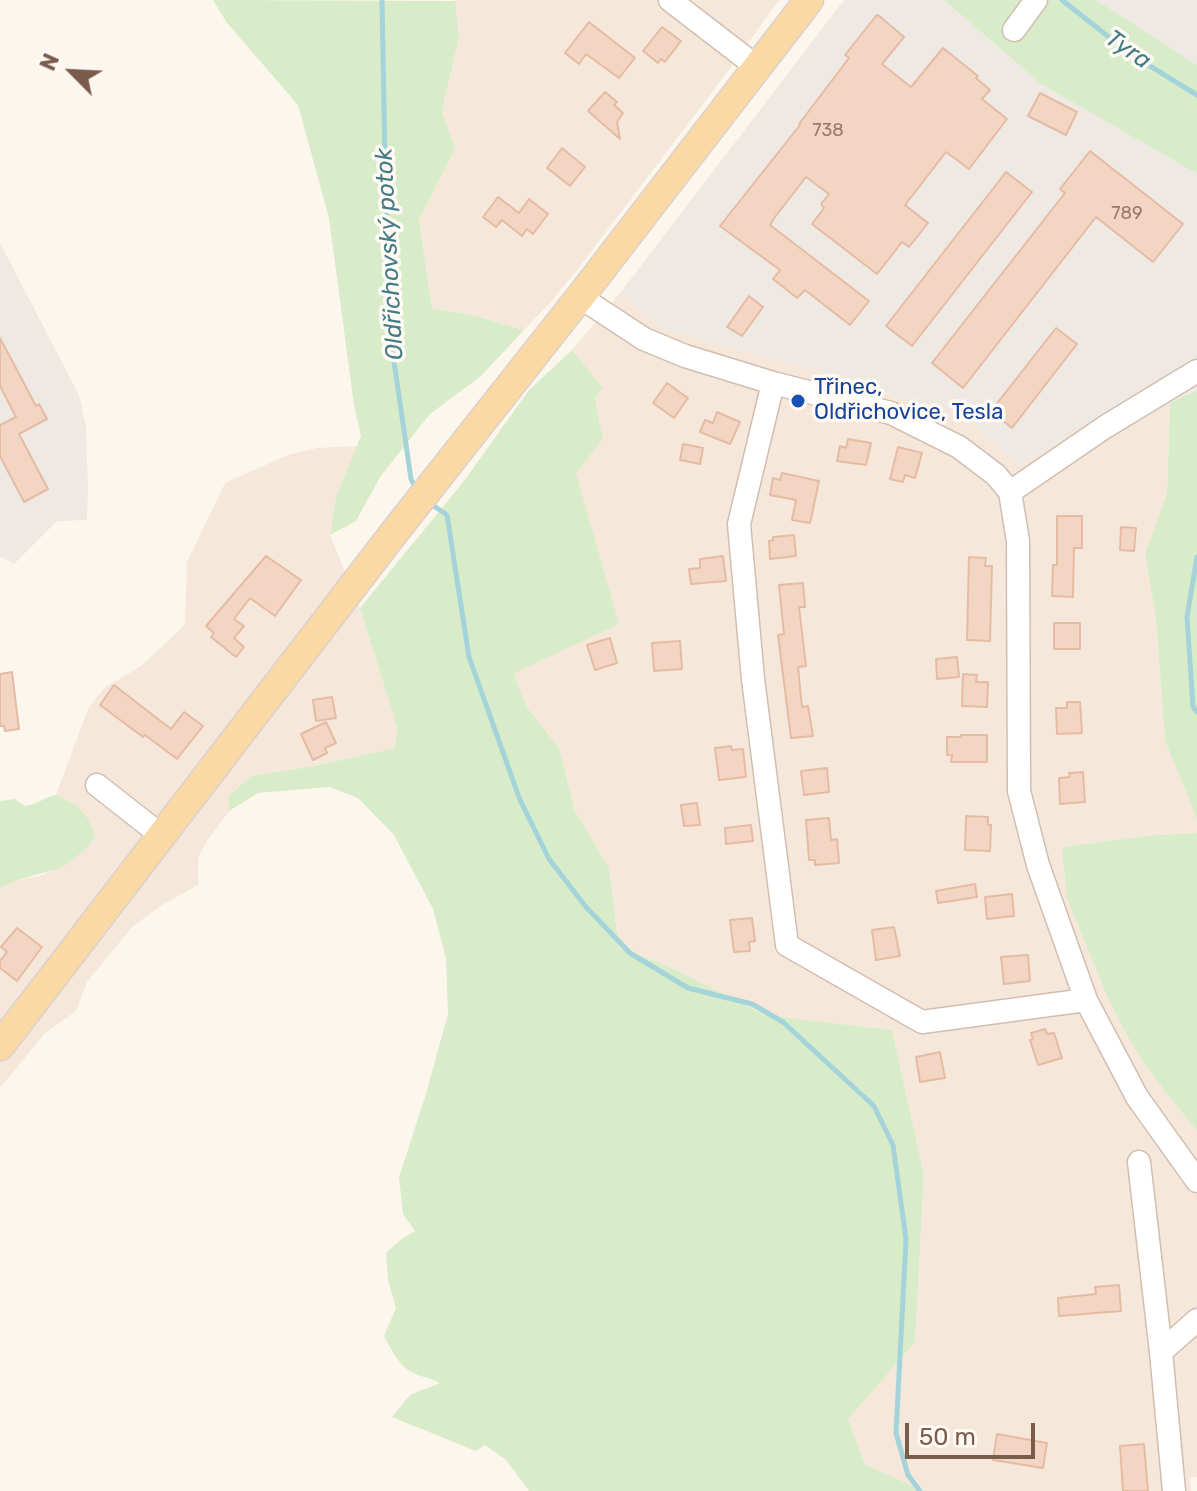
<!DOCTYPE html>
<meta charset="utf-8">
<style>
body{margin:0}
#map{position:relative;width:1197px;height:1491px;overflow:hidden;background:#fdf6ec;font-family:Rubik,sans-serif}
canvas{display:block}
.north{position:absolute;left:32px;top:32px;width:80px;height:80px;-webkit-text-stroke:6px #fffaf3;paint-order:stroke;rotate:294deg;font-size:22px;font-weight:700;line-height:32px;text-align:center;color:#7a5c4d}
.north::after{content:'';display:block;margin:auto;width:28px;height:36px;background:#7a5c4d;clip-path:polygon(50% 0,100% 100%,50% 72%,0 100%)}
.scale{position:absolute;left:905px;top:1423px;width:130px;height:36px;box-sizing:border-box;border:4px solid #7a5c4d;border-top:0;padding-left:10px;font-size:24px;line-height:28px;white-space:nowrap;color:#7a5c4d;-webkit-text-stroke:6px #fffaf3;paint-order:stroke}
</style>
<div id="map">
<canvas width="1197" height="1491"></canvas>
<div class="north">N</div>
<div class="scale">50 m</div>
</div>
<script>
const g = document.querySelector('canvas').getContext('2d');
g.lineJoin = 'round';
function paint(path, color) { g.fillStyle = color; g.fill(path, 'evenodd'); }
function stroke(path, color, width, dash) { g.strokeStyle = color; g.lineWidth = width; g.lineCap = dash ? 'butt' : 'round'; g.setLineDash(dash || []); g.stroke(path); }
function write(font, color, halo, rows, align = 'center') {
  g.font = font + ' Rubik,sans-serif'; g.lineWidth = 7; g.setLineDash([]); g.textBaseline = 'middle'; g.strokeStyle = halo; g.fillStyle = color; for (const [text, x, y, turn = 0] of rows) {
    g.save(); g.translate(x, y); g.rotate((+turn || 0) * Math.PI / 180); g.textAlign = isNaN(turn) ? turn : align; if (halo) g.strokeText(text, 0, 0); g.fillText(text, 0, 0); g.restore();
  }
}
const residential = new Path2D(`
 M454 0H779L731 67 581 265 551 302 524 330 475 316 432 308 419 220 455 149 442 111 459 37Z
 M620 293 664 329 844 378 976 426 1019 466 1160 379 1170 403 1167 493 1145 553 1156 618 1165 741 1197 819V833L1156 835 1062 847 1066 871 1124 1030 1168 1095 1197 1131V1477L1190 1478 1191 1491H925L864 1465 848 1418 915 1342 924 1175 892 1030 765 1015 670 967 619 947 609 868 575 811 559 748 526 706 514 672 618 624 575 473 603 439 595 398 602 388 572 350Z
 M357 446 336 496 330 535 360 608 397 727 395 748 314 766 251 776 228 797 229 811 207 841 198 858V885L162 905 132 927 87 982 76 1011 45 1033 0 1088V888L17 880 43 875 91 843 95 837 94 832 87 817 75 804 56 795 88 709 104 688 141 666 185 625 187 562 225 483 288 455 317 448Z`);
const industrial = new Path2D(`
 M844 0H944L1041 84 1197 174V390L1170 403 1160 379 1019 466 976 426 844 378 664 329 620 293Z
 M1096 0H1197V65L1173 51Z
 M0 243 79 395 86 427 88 489 87 520 57 521 14 564 0 557Z`);
const green = new Path2D(`
 M213 0 455 1 459 37 442 111 455 149 419 220 432 308 475 316 524 330 481 376 430 414 380 477 356 521 330 535 336 496 361 436 354 405 329 218 298 105 227 23Z
 M944 0H1096L1197 65V174L1041 84Z
 M572 350 603 388 595 398 603 439 576 473 619 624 514 673 526 706 559 748 575 811 609 868 619 947 670 967 765 1015 892 1030 924 1175 915 1342 848 1419 865 1465 925 1491H529L506 1460 485 1445 476 1451 392 1417 410 1395 440 1383C431 1378 416 1376 408 1370 397 1362 390 1347 384 1336L396 1308 388 1280 386 1253 400 1240 415 1231 403 1214 399 1177 425 1097 448 1014 446 958 433 909 394 835 358 798 329 787 258 793 229 811 228 797 251 776 314 766 395 748 397 727 360 608 464 481 529 390Z
 M1197 390V819L1165 741 1156 618 1145 553 1167 493 1170 403Z
 M56 795 75 804 87 817 94 832 95 837 91 843 71 862 57 869 17 880 0 888V801L15 799 25 806C37 805 44 797 56 795Z
 M1197 833V1131L1168 1095 1144 1063 1124 1030 1108 998 1067 898 1062 847 1156 835Z`);
const stream = new Path2D(`
 M382 0 388 320 411 479 416 489
 M1062 0 1129 53 1197 95
 M428 502 447 515 469 657 520 800 549 859 586 907 630 953 688 988 752 1004 783 1022 874 1106 893 1145 906 1239 896 1433 908 1475 920 1491
 M1197 557 1187 617 1193 707 1197 712`);
const building = new Path2D(`
 M878 15 904 37 882 64 911 87 943 48 978 76 976 78 990 90 982 99 1007 119 969 169 946 152 905 205 928 223 909 247 902 242 877 274 812 224 824 208 821 204 829 194 806 177 775 217 770 225 869 301 850 325 805 290 797 298 773 279 780 270 720 226 800 125 799 124 849 58 845 55 876 16Z
 M589 22 635 58 619 78 586 54 579 64 565 53Z
 M662 27 681 41 665 62 661 59 658 63 643 51Z
 M605 92 617 102 614 105 623 113 617 122 620 139 588 111Z
 M1040 93 1077 112 1066 135 1028 116Z
 M562 148 585 167 570 186 547 168Z
 M1090 151 1183 224 1153 262 1096 217 963 388 932 363 1065 193 1060 189Z
 M1006 172 1032 192 912 346 886 326Z
 M498 197 519 213 529 199 548 214 533 234 527 229 522 236 502 220 496 227 483 217Z
 M749 296 763 307 742 336 727 327Z
 M1056 328 1077 344 1012 428 991 411Z
 M0 338 36 406 39 404 47 419 19 434 48 489 24 502 0 456V425L16 417 0 386Z
 M667 383 688 398 674 418 653 403Z
 M717 412 740 422 730 444 700 432 705 420 713 423Z
 M848 439 871 443 866 465 837 461 840 446 846 448Z
 M683 444 703 448 700 464 680 460Z
 M898 447 922 453 915 478 905 475 903 482 890 479Z
 M782 473 819 481 810 523 792 520 796 500 770 495 773 478 780 480Z
 M1057 516H1082V548H1074L1073 597 1052 596 1053 565H1057Z
 M1121 527 1136 528 1134 551 1120 550Z
 M794 535 796 556 770 559 769 541 773 540V537Z
 M266 556 301 580 275 616 250 598 234 619 244 626 234 638 244 647 236 657 211 637 214 633 206 626Z
 M723 556 726 581 691 584 689 569 700 568V559Z
 M969 557 986 558 985 566H992L990 641 967 640Z
 M803 583 805 607H799L806 666 798 667 802 707 808 706 813 736 791 738 778 635 784 634 779 585Z
 M1054 623H1080V649H1054Z
 M610 638 617 663 595 670 587 645Z
 M680 641 682 669 654 671 652 643Z
 M957 657 959 677 937 679 936 659Z
 M12 672 19 729 5 731 4 726H0V674Z
 M963 674 977 675 976 682H988L987 707 962 706Z
 M114 685 171 729 184 712 203 726 177 759 145 735 143 737 100 705Z
 M332 697 336 718 316 721 313 700Z
 M1067 702H1080L1082 733 1057 734 1056 708H1067Z
 M326 722 336 743 325 748 327 753 313 760 301 734Z
 M961 735H987V762H951L952 755H947V737H961Z
 M731 746 732 750 743 749 746 777 719 780 715 748Z
 M827 768 829 792 804 795 801 771Z
 M1083 772 1085 802 1060 804 1059 778 1070 777 1069 773Z
 M697 803 700 825 684 826 681 805Z
 M966 816 988 817V825H991L990 851 965 850Z
 M829 818 831 840 837 839 839 863 815 865V860H809L806 820Z
 M751 825 753 841 726 844 725 828Z
 M975 884 977 897 938 903 936 891Z
 M1012 894 1014 916 987 919 985 897Z
 M752 918 755 941 749 942 750 951 734 952 730 920Z
 M894 927 900 956 876 960 872 930Z
 M17 928 42 947 17 981 0 968V961L7 952 1 947Z
 M1028 955 1030 981 1004 984 1001 957Z
 M1045 1029 1047 1034 1054 1033 1062 1058 1038 1065 1030 1040 1033 1039 1031 1033Z
 M940 1052 945 1078 920 1082 916 1057Z
 M1119 1285 1121 1311 1059 1316 1058 1298 1096 1294 1095 1287Z
 M997 1434 1047 1443 1043 1468 993 1460Z
 M1144 1444 1148 1491H1123L1120 1446Z`);
const minor = new Path2D(`
 M670 0 757 67
 M1014 30 1036 0
 M580 297 644 339 685 356 773 383 891 413 959 447 996 475 1010 492 1018 541 1019 791 1038 865 1086 1000 1137 1097 1197 1181
 M773 383 739 524 753 679 787 945 922 1022 1086 1000
 M1010 492 1105 427 1197 371
 M97 785 162 836
 M1139 1162 1161 1352 1174 1491
 M1161 1352 1197 1320`);
const major = new Path2D(`
 M0 1046 393 534 580 297 809 0`);
const markers = [
 [798,401,8,"#1a4fb4"]
];
const numberNames = [
 ["738",828,131],
 ["789",1127,214]
];
const transitNames = [
 ["Třinec,",814,388],
 ["Oldřichovice, Tesla",814,413]
];
const waterNames = [
 ["Tyra",1128,50,35],
 ["Oldřichovský potok",390,254,-93]
];
paint(residential, '#f5e8da');
paint(industrial, '#efe9e4');
paint(green, '#d8ecc9');
stroke(stream, '#a5d3da', 5);
paint(building, '#f3d5c3');
stroke(building, '#e6bba3', 2);
stroke(minor, '#d1beb0', 25);
stroke(major, '#dad1cd', 31);
stroke(minor, '#fff', 22);
stroke(major, '#fbd9a5', 28);
for (const [x, y, r, color] of markers) { const dot = new Path2D(); dot.arc(x, y, r, 0, 2 * Math.PI); g.fillStyle = color; g.fill(dot); stroke(dot, '#fffaf3', 3); }
write('18px', '#987a6a', null, numberNames);
write('22px', '#164399', '#fffaf3', transitNames, 'left');
write('italic 24px', '#437c86', '#fffaf3', waterNames);
</script>
